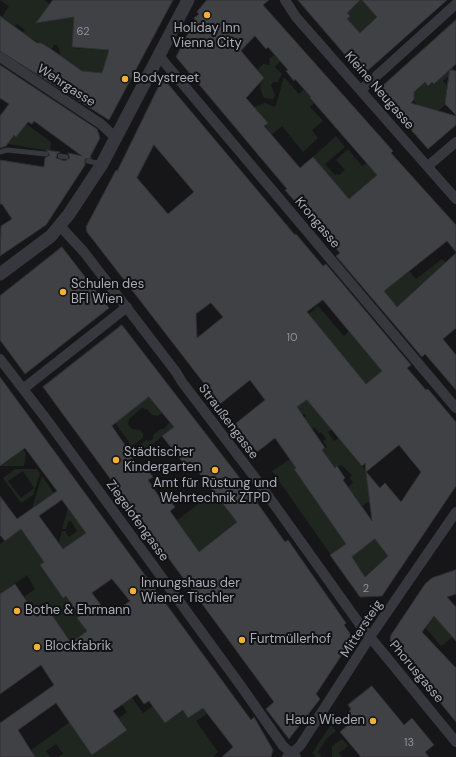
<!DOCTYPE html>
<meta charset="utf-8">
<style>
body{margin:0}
canvas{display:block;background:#161618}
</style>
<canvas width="456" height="757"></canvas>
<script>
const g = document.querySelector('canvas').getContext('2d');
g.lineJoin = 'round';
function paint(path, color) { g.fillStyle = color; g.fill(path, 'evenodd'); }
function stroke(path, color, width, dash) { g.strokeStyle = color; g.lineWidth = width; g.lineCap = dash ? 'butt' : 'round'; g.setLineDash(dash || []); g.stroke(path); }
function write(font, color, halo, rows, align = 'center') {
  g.font = font + ' "DM Sans",sans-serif'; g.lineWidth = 4; g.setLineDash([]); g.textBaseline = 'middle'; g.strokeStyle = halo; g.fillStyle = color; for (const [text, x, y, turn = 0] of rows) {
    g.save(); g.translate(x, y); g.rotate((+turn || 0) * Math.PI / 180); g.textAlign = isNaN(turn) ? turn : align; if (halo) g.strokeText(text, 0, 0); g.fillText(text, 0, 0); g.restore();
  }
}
const green = new Path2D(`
 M44 0 50 4 37 23 74 17 72 48 119 51 106 74 83 72 60 55V51L57 45H54L51 50 23 33 25 30 17 24 15 26 2 17 9 6 0 0Z
 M331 0H362L385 10 360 33 347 19 350 16Z
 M274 55 280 61 275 67 282 74 278 82H273L271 85 275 95 273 99 264 98C261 90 257 85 264 78L257 70 263 64 270 65 269 59Z
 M449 64 455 71 443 81 451 90 446 94 448 99 443 103 445 105 438 111H424L413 100V84L418 89 425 82 428 86 432 82 434 84 440 79Z
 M284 77 299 94 305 88 312 96 310 99 314 103 310 107 323 121 312 130 318 138 303 152 282 126 271 135 254 107 265 103 274 107 276 105Z
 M26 124 51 142 50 151 8 144 14 135 16 137Z
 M336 136 345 147 325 164 335 175 337 174 339 175 345 170 336 160 348 149 362 166 367 163 379 173 349 199 416 279 442 259 450 267 426 295 418 287 397 307 381 289 396 281 313 157Z
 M318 306 344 336 349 331 382 371 365 384 309 314Z
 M291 380 332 429 328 432 334 441 339 438 372 478 368 482 370 501 362 506 348 487 353 483 350 478 352 475 341 465 335 468 322 451 327 447 323 441 326 439 321 432 319 433 314 427 311 430 301 421 306 416 304 414 297 418Z
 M149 397 162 413 158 416 152 415 147 409 142 408 129 419 128 425 132 429 140 430 143 434V438L129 448V442L112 419 123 417Z
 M170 422 174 427 136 457 132 451 146 440 149 441 153 439V435L161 429H164Z
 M23 450 26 453 24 466H1Z
 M290 459 296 468 294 470 301 480 309 486 307 488 328 518 349 542 331 555 272 471Z
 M15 469H37L40 474 33 495 21 503 3 478ZM23 471 34 488 21 498 8 481Z
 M42 476 54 493 32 508Z
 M214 492 237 521 199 552 176 521Z
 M68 507 86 533 63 549 59 543 62 531H65L69 537 77 531 71 521 68 522 66 529H62Z
 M21 529 44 562 40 566 63 598 66 596 80 616 77 618 89 629 71 643 48 609 37 617 24 597 35 589 27 575 0 594V544Z
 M375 539 388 556 366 575V578L352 557Z
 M434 616 453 637 441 646 426 628Z
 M132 698 143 713 153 706 165 723 183 711 189 718 203 708 207 714 196 721 218 752 213 757H58L63 754 56 744 46 751 50 757H35L31 750 70 722 127 730 119 718 127 712 122 705Z
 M331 725 336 731 327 738 318 752 322 757H316L312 753Z
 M342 739 348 746 339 753 342 757H332V746Z`);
const building = new Path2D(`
 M53 0H173L109 120 0 51V16L37 43H41L51 49 82 71 102 73 109 50 72 47 74 17 36 23Z
 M207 0H269L263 5 393 151 391 153 456 225V252L447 241 384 291 397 307 456 253V328L443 339 456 355V390L425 354 422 357 336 256 340 253 305 211 304 212 285 190 287 189 176 57 195 20 194 18 199 14 197 12ZM255 36 266 49 268 47 288 70 286 71 294 81 295 79 311 97 310 98 377 175 349 199 313 157 300 168 264 126 268 123 246 98 264 78 241 51Z
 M298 0H360L347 13 350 16 347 19 360 33 377 17 362 0H447L365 73H361Z
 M456 20V64L434 84 432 82 428 86 425 82 414 92V99L411 103 456 116V125L428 149 377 91Z
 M0 65 97 129 100 138 90 157 92 158 85 159V165L46 225 0 256 1 226 12 219 2 204H0V160L44 167 45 158 50 155 46 150 60 152 57 154 56 158 65 161 70 158 68 153 82 156 34 121 32 124 28 122 16 137 14 135 6 146 0 148V116L9 104 0 98Z
 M450 70 456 71V115L445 104Z
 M163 78 295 235 296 234 323 266 326 264 411 365 407 368 426 390 428 389 456 422V486L382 596 360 597 330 555 346 544 294 469 296 468 275 438 257 452 235 424 265 400 250 380 220 404 87 232 86 227 116 170 117 171ZM154 145 194 192 168 214 137 178ZM323 300 382 371 366 384 307 312ZM211 303 223 317 197 338 196 314ZM307 400 362 466 365 463 366 472 399 445 421 472 401 502 385 483 380 488 366 472 372 521 343 480 345 478 337 466 335 468 322 450 325 448 297 407ZM375 539 388 556 365 577 352 557Z
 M62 247 109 308 25 374 0 340V296Z
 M122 325 236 473 285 542 288 540 346 623 344 625 353 638 316 694 320 699 289 739 266 709 274 702 43 387ZM149 397 174 427 162 436 185 465 190 461 237 522 199 552 170 511 175 507 167 497 162 501 148 480 153 477 145 466 141 469 125 450 127 448 112 426Z
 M0 377 251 720 254 717 273 750 271 757H222L233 747 203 708 188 718 183 710 165 723 149 701 144 704 137 694 113 711 127 730 92 755 56 703 18 730 35 757H0V723L54 685 41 665 0 694V594L15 584 37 617 48 609 71 643 87 631 77 618 80 616 66 596 63 598 40 565 44 562 21 529 5 541 0 535V496L17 519 57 491 25 448 0 466ZM62 500 86 533 63 549 39 516ZM112 579 130 601 109 616 92 593Z
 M456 570V594L447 597 456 607V641L434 616 422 632 456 668V722L390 641 391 635 425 584 432 578Z
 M372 686 404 725 412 718 434 745 425 752 429 757H361L340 732 348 725 344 720 351 714 349 712 351 709 348 705Z`);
const service = new Path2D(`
 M0 152 7 150 46 154
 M60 156 66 157
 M88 161 101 164`);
const minor = new Path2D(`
 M285 0 296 17 456 199
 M159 55 165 63 456 408
 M0 57 101 124 116 138
 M361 90 456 4
 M428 166 456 142
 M60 226 84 252 176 372 182 382 256 479 361 626 456 742
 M0 359 47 420 241 686 283 746 296 757
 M23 389 127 307
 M287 757 300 746 370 637 456 512`);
const tertiary = new Path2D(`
 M0 274 51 236 69 214 102 164 188 0`);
const markers = [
 [207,15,4,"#f2b134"],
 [125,79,4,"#f2b134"],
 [63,292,4,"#f2b134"],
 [116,460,4,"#f2b134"],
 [215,470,4,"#f2b134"],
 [133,591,4,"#f2b134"],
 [17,611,4,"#f2b134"],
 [242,640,4,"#f2b134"],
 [37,647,4,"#f2b134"],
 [373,721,4,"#f2b134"]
];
const numberNames = [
 ["62",83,32],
 ["10",292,338],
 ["2",366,589],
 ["13",409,743]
];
const poiNames = [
 ["Holiday Inn",207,29,"center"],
 ["Vienna City",207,44,"center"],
 ["Bodystreet",133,79],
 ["Schulen des",71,285],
 ["BFI Wien",71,300],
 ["Städtischer",124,453],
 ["Kindergarten",124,468],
 ["Amt für Rüstung und",215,484,"center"],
 ["Wehrtechnik ZTPD",215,499,"center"],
 ["Innungshaus der",141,584],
 ["Wiener Tischler",141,599],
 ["Bothe & Ehrmann",25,611],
 ["Furtmüllerhof",250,640],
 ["Blockfabrik",45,647],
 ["Haus Wieden",365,721,"right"]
];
const streetNames = [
 ["Wehrgasse",66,86,33],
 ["Kleine Neugasse",379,91,49],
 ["Krongasse",317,223,50],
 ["Straußengasse",228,422,53],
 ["Ziegelofengasse",137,521,54],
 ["Mittersteig",362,629,-57],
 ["Phorusgasse",416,672,50]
];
paint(green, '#1e261f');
paint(building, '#404145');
stroke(building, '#303034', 1);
stroke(service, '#37383d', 5);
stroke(minor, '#37383d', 10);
stroke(tertiary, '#37383d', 13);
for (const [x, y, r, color] of markers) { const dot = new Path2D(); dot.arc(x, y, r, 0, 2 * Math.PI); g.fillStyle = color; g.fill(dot); stroke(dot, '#111113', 1.5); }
write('11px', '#8e929b', null, numberNames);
write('13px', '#a8adb8', '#111113', poiNames, 'left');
write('13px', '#a8adb8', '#111113', streetNames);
</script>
